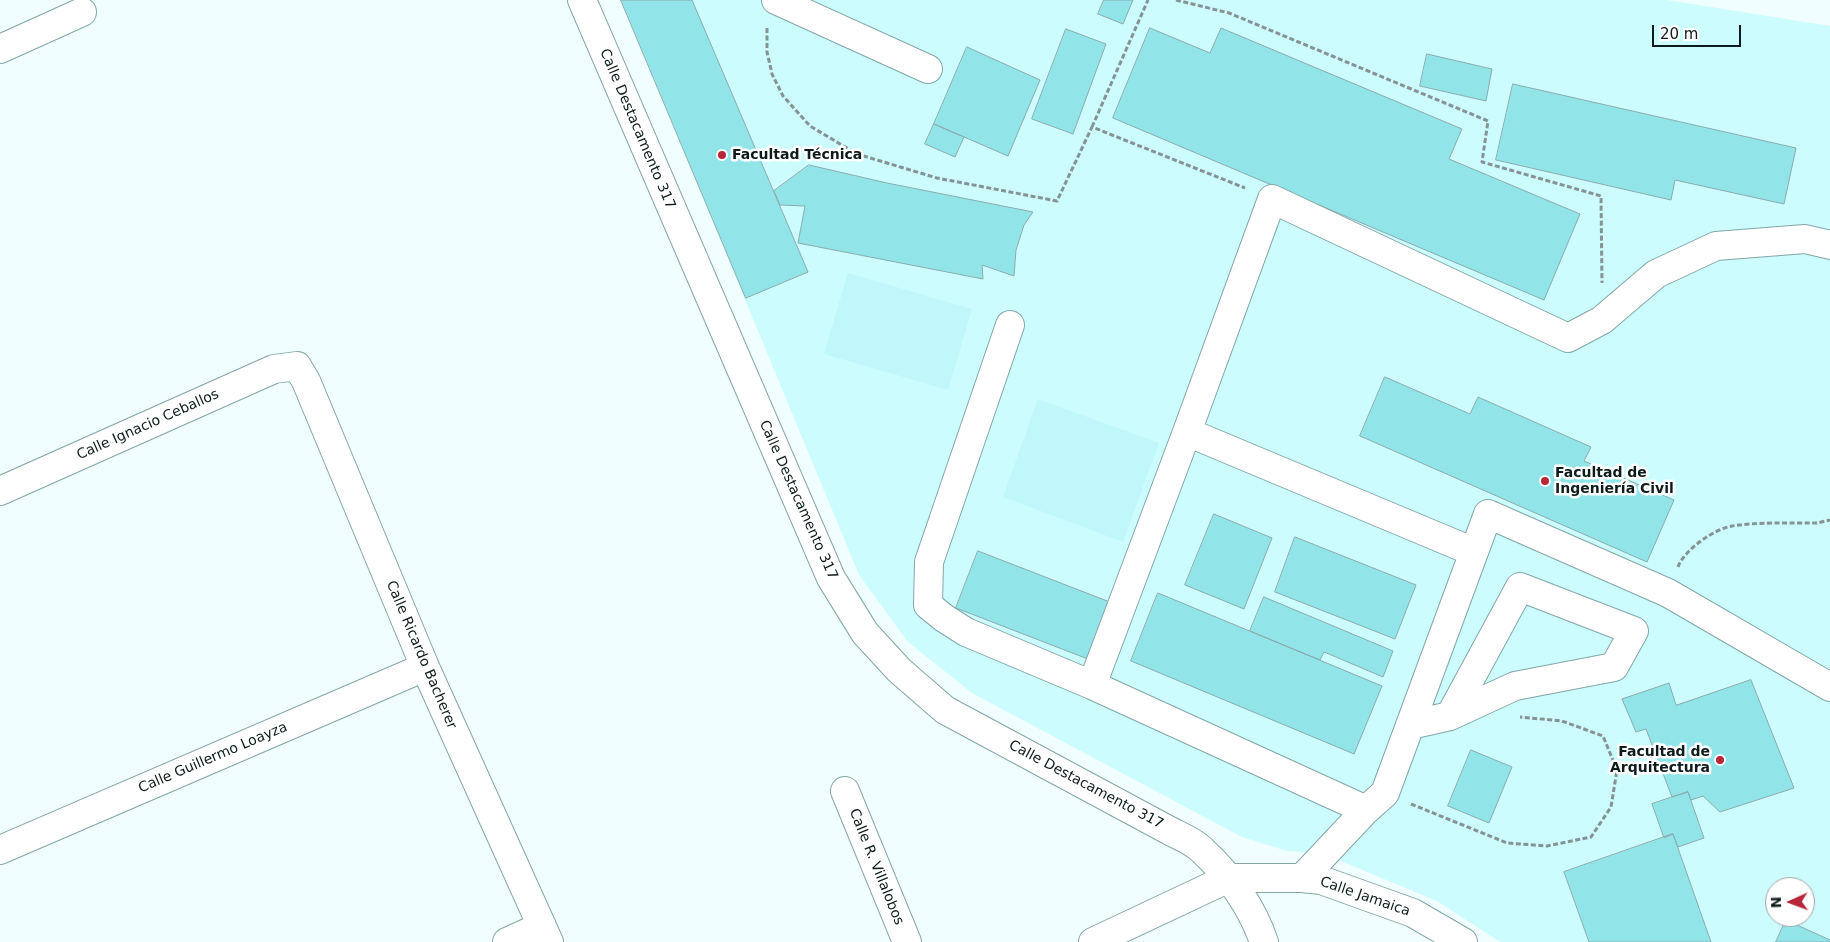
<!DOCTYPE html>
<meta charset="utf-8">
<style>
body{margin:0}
#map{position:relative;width:1830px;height:942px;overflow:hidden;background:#f0feff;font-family:"DejaVu Sans",sans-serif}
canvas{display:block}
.north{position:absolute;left:1765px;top:877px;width:50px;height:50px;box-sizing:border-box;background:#fff;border:1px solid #9fa4a4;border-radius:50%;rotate:268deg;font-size:14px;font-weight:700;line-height:20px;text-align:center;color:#0e1b1c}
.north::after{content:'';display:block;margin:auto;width:18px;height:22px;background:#b8263a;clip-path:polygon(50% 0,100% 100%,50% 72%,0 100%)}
.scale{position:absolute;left:1652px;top:25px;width:89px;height:22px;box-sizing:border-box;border:2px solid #0e1b1c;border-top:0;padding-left:6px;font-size:15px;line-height:18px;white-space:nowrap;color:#0e1b1c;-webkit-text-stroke:4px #fff;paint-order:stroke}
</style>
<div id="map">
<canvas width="1830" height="942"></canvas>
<div class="north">N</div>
<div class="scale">20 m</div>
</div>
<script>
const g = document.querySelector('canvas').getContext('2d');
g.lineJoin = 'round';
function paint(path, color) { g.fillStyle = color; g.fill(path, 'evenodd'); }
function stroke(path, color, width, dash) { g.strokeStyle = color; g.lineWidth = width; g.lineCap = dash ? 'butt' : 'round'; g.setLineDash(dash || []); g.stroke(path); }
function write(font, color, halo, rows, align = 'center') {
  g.font = font + ' "DejaVu Sans",sans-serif'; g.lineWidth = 5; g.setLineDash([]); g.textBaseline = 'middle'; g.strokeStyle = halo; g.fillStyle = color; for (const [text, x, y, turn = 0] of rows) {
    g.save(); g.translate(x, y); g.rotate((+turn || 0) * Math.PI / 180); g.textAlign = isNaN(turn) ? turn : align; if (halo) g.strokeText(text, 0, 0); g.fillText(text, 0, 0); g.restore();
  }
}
const built = new Path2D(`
 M621 0H1667L1830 26V942H1500L1437 901 1324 854 1287 851 1242 837 972 693 908 642 859 575ZM1775 887H1805V917H1775Z`);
const green = new Path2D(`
 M848 273 972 309 948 390 824 354Z
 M1038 399 1159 443 1123 542 1003 497Z`);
const building = new Path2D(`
 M621 0H692L808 272 746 298Z
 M1104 0H1133L1123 24 1098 14Z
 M1150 28 1210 53 1221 28 1462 129 1449 159 1580 214 1544 300 1113 118Z
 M1066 29 1106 44 1073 134 1032 119Z
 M967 47 1040 80 1008 156 934 124Z
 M1427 54 1492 69 1486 101 1420 86Z
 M1513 84 1796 148 1784 204 1675 180 1671 200 1496 160Z
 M934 124 964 137 955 157 925 144Z
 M809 165 887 183 1033 212 1024 225 1016 250 1014 276 982 265 983 279 798 243 805 206 780 205 774 191Z
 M1385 377 1470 414 1478 397 1591 447 1584 461 1674 500 1647 562 1360 436Z
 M1214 514 1272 538 1244 609 1185 585Z
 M1295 537 1416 585 1395 639 1275 592Z
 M978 551 1115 604 1093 661 956 608Z
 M1158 593 1382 686 1354 754 1131 661Z
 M1264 597 1393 651 1383 677 1324 652 1320 660 1250 631Z
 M1751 680 1794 788 1720 812 1703 796 1691 800 1688 792 1672 797 1646 729 1636 732 1622 699 1669 683 1676 705Z
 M1471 750 1512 767 1489 823 1448 806Z
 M1688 792 1704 838 1678 847 1673 834 1664 838 1652 804Z
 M1673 834 1711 942H1589L1564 872Z
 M1786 920 1830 940V942H1776Z`);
const path = new Path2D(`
 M1176 0 1229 13 1488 121 1482 162 1601 196 1602 283
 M767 28V52L772 74 783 96 810 126 857 154 937 178 1057 201 1092 127 1245 188
 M1092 127 1148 0
 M1678 567C1684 550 1714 529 1732 526 1758 522 1790 523 1817 523L1830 520
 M1411 804 1507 843 1547 846 1591 837 1611 807 1617 770 1603 736 1562 721 1520 717`);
const minor = new Path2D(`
 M582 0 831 578 865 633 899 670 945 710 1172 832C1182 837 1194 842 1202 850 1229 875 1252 907 1264 942
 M776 0 928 69
 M0 49 82 12
 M1010 325 929 562 928 605 944 618 966 632 1092 685 1366 810
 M1187 432 1474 552
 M0 491 274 369 297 366 306 381 425 667 549 942
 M1092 685 1187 432 1272 199 1568 338 1602 320 1656 274 1716 246 1805 239 1830 245
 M1410 725 1450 716 1515 686 1614 667 1634 631 1520 587 1450 716
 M845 791 907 942
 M0 850 425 667
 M1302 878 1366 810 1385 793 1488 514 1668 593 1830 687
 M507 942 542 926
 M1093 942 1229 878H1302L1321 880 1413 913 1463 942`);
const markers = [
 [722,155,5,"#b8263a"],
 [1545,481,5,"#b8263a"],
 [1720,760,5,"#b8263a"]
];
const streetNames = [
 ["Calle Destacamento 317",637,129,67],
 ["Calle Ignacio Ceballos",148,425,-24],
 ["Calle Destacamento 317",798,500,66],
 ["Calle Ricardo Bacherer",421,655,67],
 ["Calle Guillermo Loayza",213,758,-23],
 ["Calle Destacamento 317",1086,785,28],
 ["Calle R. Villalobos",876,867,68],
 ["Calle Jamaica",1365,897,19]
];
const poiNames = [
 ["Facultad Técnica",732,155],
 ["Facultad de",1555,473],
 ["Ingeniería Civil",1555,489],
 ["Facultad de",1710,752,"right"],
 ["Arquitectura",1710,768,"right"]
];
paint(built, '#cdfcfe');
paint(green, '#c0f7fa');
paint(building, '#91e5e9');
stroke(building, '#8aacae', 1);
stroke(minor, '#83a6a7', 30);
stroke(path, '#859394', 3, [5, 2.5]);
stroke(minor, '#fff', 28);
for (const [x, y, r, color] of markers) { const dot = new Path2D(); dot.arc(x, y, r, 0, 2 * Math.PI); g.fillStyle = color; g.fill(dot); stroke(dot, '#fff', 2); }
write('14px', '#0e1b1c', '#fff', streetNames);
write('bold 14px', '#0e1b1c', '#fff', poiNames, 'left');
</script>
